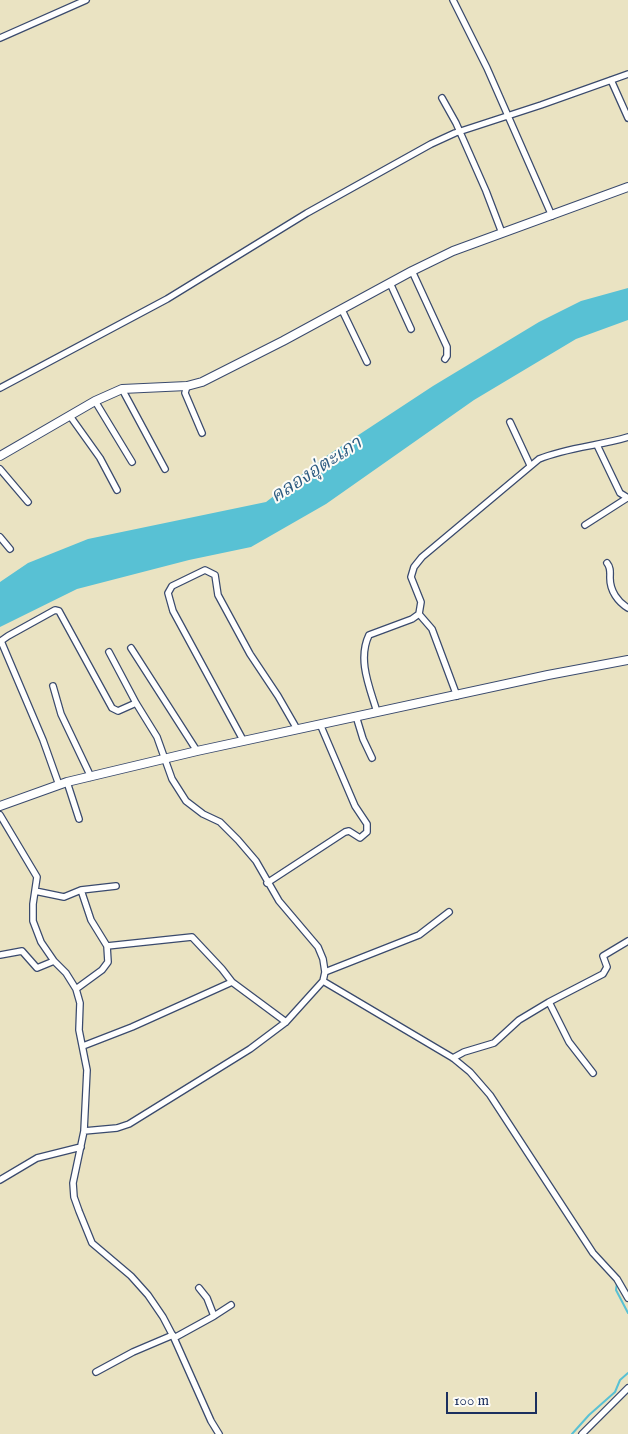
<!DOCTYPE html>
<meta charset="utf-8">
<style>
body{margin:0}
#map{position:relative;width:628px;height:1434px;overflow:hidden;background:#eae3c2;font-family:"IM FELL English",serif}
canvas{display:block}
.scale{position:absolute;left:446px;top:1392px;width:91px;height:22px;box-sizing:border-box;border:2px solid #1b2f5e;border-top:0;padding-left:6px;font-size:15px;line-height:18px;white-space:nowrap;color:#1b2f5e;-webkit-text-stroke:4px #fdfcf7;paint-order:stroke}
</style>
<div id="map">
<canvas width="628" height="1434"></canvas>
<div class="scale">100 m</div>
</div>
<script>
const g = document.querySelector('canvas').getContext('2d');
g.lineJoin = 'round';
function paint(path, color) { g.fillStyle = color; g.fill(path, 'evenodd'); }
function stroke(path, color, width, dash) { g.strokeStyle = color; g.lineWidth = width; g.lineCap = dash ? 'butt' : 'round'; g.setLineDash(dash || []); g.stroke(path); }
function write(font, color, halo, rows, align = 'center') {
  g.font = font + ' "IM FELL English","Noto Serif Thai",serif'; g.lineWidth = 4; g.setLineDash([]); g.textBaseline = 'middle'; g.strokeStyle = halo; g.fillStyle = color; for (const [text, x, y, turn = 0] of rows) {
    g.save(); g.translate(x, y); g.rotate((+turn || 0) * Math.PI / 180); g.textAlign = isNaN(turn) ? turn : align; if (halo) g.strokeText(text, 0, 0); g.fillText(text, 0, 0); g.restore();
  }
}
const water = new Path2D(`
 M628 288V320L576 339 474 400 326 504 251 547 189 560 77 589 0 627V582L28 563 88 539 266 502 325 457 433 386 539 322 581 301Z`);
const stream = new Path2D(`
 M617 1282 616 1290 628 1313
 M572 1434 589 1415 615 1392 620 1380 628 1373`);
const street = new Path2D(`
 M453 0 487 68 552 216
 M0 38 86 0
 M611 80 628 118
 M442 98 456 123 486 191 502 233
 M412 271 447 347V356L445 359
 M390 283 411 329
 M342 310 367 362
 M187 386 185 393 202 433
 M0 388 167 299 307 213 431 144 455 133 541 105 628 74
 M122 389 165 469
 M95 401 132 462
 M70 416 100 458 117 490
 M510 422 530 465
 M597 445 620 493 628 498
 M0 469 28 502
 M585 525 627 498
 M0 537 10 549
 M607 563C611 568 610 572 610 578 610 591 618 602 628 608
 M419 614 432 629 457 696
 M131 648 197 751
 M53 686 61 714 91 777
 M377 712C370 688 357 660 369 635L412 619 419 614 421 602 411 577 414 567 422 557 539 459C568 447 599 446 628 437
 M356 716 363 739 372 758
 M243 740 173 611 168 593 172 586 205 570 215 575 218 595 250 654 278 696 297 729
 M67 782 79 819
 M59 785 43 740 1 641 8 636 55 610 59 611 112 708 118 711 136 703
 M0 815 37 877 33 904V921L41 942 54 961 66 973 76 989 80 1003 79 1030 87 1070 84 1131 73 1183 74 1197 79 1211 92 1243 131 1276 148 1295 163 1317 174 1338 211 1421 219 1434
 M267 883 345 832 349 831 360 838 367 832V824L355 806 320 724
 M35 891 64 897 81 890 116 886
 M107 946 192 937 222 969 232 982
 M0 955 22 951 37 968 54 961
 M325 972 419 935 449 912
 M323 981 453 1058 470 1072 490 1095 593 1253 617 1279 628 1298
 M76 989 102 970 108 962 107 946 91 920 81 890
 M549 1002 569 1042 593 1073
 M83 1046 132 1027 232 982 286 1022
 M453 1058 464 1052 494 1043 519 1020 549 1002 603 974 607 967 603 956 628 941
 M84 1131 117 1128 129 1124 250 1049 286 1022 323 981 325 972 323 959 318 947 279 901 256 861 238 840 220 822 203 814 186 801 172 779 157 737 136 703 109 652
 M0 1180 37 1158 81 1147
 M199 1288 207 1298 214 1316
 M174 1338 214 1316 231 1305
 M96 1372 133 1352 173 1335
 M582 1434 628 1388`);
const secondary = new Path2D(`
 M0 456 95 401 122 389 187 386 202 382 283 341 412 271 453 251 628 187
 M0 806 67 782 197 751 548 675 628 660`);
const waterNames = [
 ["คลองอุ่ตะเภา",317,471,-33]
];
paint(water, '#58c1d4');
stroke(stream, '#58c1d4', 2);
stroke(street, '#3a4a6d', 8);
stroke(secondary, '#3a4a6d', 10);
stroke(street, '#fff', 5.5);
stroke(secondary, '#fff', 8);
write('italic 19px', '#2d5b81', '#fdfcf7', waterNames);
</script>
